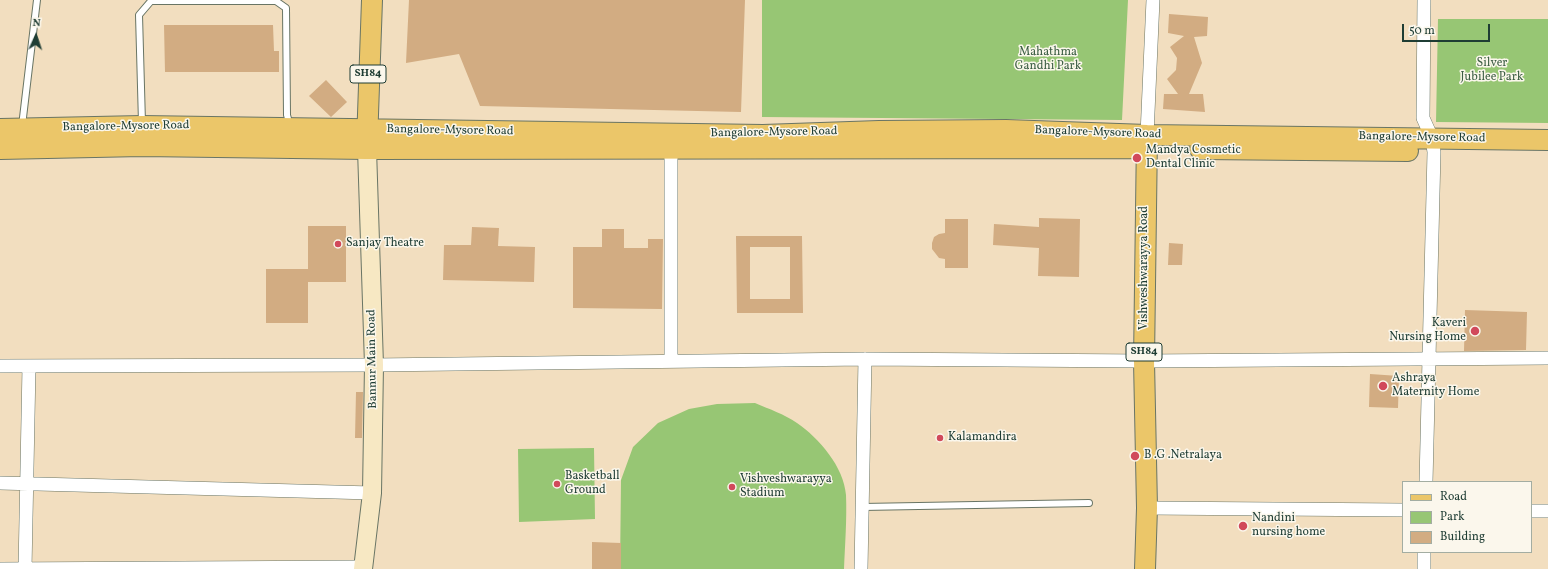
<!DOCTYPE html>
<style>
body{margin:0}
#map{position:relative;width:1548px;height:569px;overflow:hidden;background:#f2debf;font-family:Vollkorn,serif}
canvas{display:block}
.legend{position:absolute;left:1402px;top:481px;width:130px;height:72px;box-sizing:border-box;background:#fbf7ec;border:1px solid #a3ada2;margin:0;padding:5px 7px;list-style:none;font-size:12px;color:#1f3d34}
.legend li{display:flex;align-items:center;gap:8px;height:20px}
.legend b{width:20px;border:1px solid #a3ada2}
.north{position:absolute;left:16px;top:16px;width:40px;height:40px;-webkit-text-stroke:3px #fbf7ec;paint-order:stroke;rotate:3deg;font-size:11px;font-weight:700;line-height:16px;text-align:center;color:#1f3d34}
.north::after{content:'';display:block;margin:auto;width:14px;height:18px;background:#1f3d34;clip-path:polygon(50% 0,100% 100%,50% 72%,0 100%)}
.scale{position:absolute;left:1402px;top:24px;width:88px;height:18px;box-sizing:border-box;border:2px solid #1f3d34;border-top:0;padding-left:5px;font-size:12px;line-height:14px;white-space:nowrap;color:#1f3d34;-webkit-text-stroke:3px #fbf7ec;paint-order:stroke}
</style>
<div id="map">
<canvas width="1548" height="569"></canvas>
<ul class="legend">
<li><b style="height:5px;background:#ebc669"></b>Road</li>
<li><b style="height:11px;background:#97c674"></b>Park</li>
<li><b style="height:11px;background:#d2ac82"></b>Building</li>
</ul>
<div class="north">N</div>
<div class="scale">50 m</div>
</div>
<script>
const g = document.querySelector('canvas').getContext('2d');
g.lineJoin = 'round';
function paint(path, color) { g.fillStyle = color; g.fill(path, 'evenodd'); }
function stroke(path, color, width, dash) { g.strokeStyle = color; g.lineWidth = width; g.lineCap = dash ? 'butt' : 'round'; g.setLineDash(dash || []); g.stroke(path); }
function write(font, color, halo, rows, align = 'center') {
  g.font = font + ' Vollkorn,serif'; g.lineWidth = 3; g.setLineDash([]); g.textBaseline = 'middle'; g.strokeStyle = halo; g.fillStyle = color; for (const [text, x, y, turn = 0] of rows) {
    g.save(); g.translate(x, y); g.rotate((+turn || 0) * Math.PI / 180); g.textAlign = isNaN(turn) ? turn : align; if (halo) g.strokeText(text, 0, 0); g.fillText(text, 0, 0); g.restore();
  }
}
const green = new Path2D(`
 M762 0H1128L1122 120 762 117Z
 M1438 19H1548V123L1436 122Z
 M755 403C769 409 784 414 797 423 819 438 844 467 846 495 847 519 845 545 844 569H620L621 480 633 447 658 423 689 409 717 404Z
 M594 448 595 519 519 522 518 449Z`);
const building = new Path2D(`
 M409 0H745L741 112 480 106 459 54 406 63Z
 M1169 14 1208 17 1207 36 1194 37 1202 63 1189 94H1203L1205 112 1163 109 1164 94H1178L1167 79 1176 70 1177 58 1170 47 1184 36 1168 33Z
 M164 25H273L274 51H279V72H165Z
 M326 80 347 102 331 117 309 96Z
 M1039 218 1080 219 1079 277 1038 276 1039 248 993 245 994 224 1039 227Z
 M945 219H968V268H945V259L939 258 932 249V243L934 237 939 234 945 233Z
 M308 226H346V282H308V323H266V269H308Z
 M472 227 499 228 498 246 535 247 534 282 443 280 444 245H471Z
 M602 229H624V248H648V239H663L662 309 573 308V247H602Z
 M736 236H802L803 313H737ZM750 247H790V299H750Z
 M1169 243 1183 244 1182 265H1168Z
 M1465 310 1527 312 1526 350 1464 351Z
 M1370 374 1399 376 1398 408 1369 407Z
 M356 392H363L362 438H355Z
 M592 542 621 543V569H592Z`);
const lane = new Path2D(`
 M142 123 139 15 151 1H276L286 8 287 115 290 126
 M22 126 37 0
 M862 507 1089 503`);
const street = new Path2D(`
 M1424 0 1423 118 1432 138 1434 152 1426 482
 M1147 135 1153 0
 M671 361V149
 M0 366 374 365 865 359 1144 361 1548 358
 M0 483 372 493
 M1147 508 1403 510
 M1531 511H1548
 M0 569 363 567
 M25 569 29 367
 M861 569 865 359
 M1424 569V552`);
const secondary = new Path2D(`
 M363 569 372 493 374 365 367 149`);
const primary = new Path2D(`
 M0 129 142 126 763 135 879 131 1006 130 1147 135 1548 140
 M367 143 372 0
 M0 149 142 146 367 149 1146 148
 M1200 149 1408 151
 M1145 569 1147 508 1144 361 1147 135`);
const markers = [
 [1137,158,5,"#d1495b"],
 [338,244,4,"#d1495b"],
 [1475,331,5,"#d1495b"],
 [1383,386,5,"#d1495b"],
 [940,438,4,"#d1495b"],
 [1135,456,5,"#d1495b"],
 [557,484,4,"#d1495b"],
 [732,487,4,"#d1495b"],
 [1243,526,5,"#d1495b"]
];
const shields = [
 [368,74,36],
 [1144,352,36]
];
const shieldNames = [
 ["SH84",368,74],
 ["SH84",1144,352]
];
const parkNames = [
 ["Mahathma",1048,53],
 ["Gandhi Park",1048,67],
 ["Silver",1492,64],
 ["Jubilee Park",1492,78]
];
const streetNames = [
 ["Bangalore-Mysore Road",126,127,-1],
 ["Bangalore-Mysore Road",450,131,1],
 ["Bangalore-Mysore Road",774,133,-1],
 ["Bangalore-Mysore Road",1098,133,2],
 ["Bangalore-Mysore Road",1422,138,1],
 ["Vishweshwarayya Road",1145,268,-90],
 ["Bannur Main Road",373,359,-91]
];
const poiNames = [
 ["Mandya Cosmetic",1146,151],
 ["Dental Clinic",1146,165],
 ["Sanjay Theatre",346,244],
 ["Kaveri",1466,324,"right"],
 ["Nursing Home",1466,338,"right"],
 ["Ashraya",1392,379],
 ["Maternity Home",1392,393],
 ["Kalamandira",948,438],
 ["B .G .Netralaya",1144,456],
 ["Basketball",565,477],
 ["Ground",565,491],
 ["Vishveshwarayya",740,480],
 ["Stadium",740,494],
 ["Nandini",1252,519],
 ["nursing home",1252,533]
];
paint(green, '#97c674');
paint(building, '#d2ac82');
stroke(lane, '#697565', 8);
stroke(street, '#697565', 14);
stroke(secondary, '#697565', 20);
stroke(primary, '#697565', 22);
stroke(lane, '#fff', 6);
stroke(street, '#fff', 13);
stroke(secondary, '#f7e8c3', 18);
stroke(primary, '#ebc669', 20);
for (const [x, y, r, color] of markers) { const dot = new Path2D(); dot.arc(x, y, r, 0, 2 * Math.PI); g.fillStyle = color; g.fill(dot); stroke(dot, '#fbf7ec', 1.5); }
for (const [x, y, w] of shields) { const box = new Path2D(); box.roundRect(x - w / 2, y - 9, w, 18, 3); g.fillStyle = '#fbf7ec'; g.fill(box); stroke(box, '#1f3d34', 1); }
write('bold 11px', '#1f3d34', null, shieldNames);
write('12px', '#3d5f44', '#fbf7ec', parkNames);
write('12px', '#1f3d34', '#fbf7ec', streetNames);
write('12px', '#1f3d34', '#fbf7ec', poiNames, 'left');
</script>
